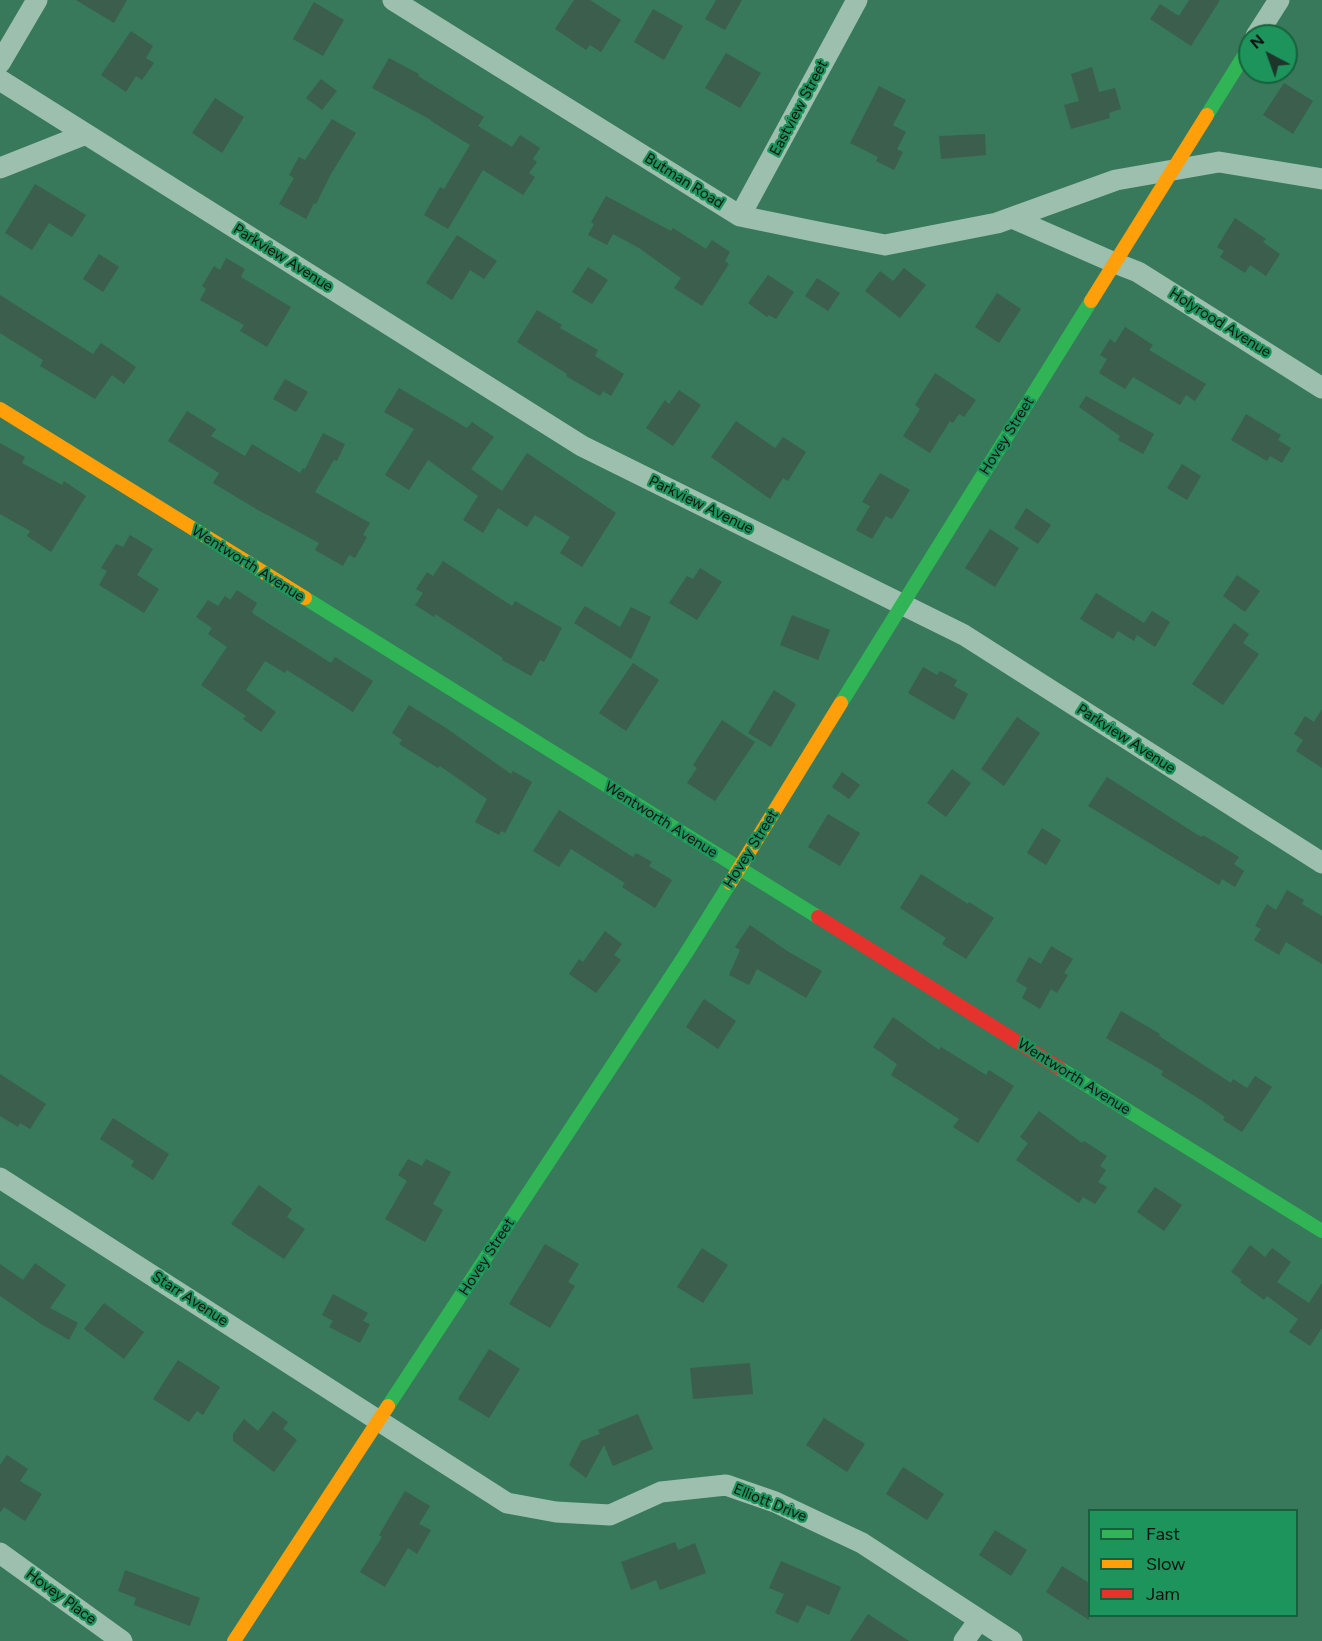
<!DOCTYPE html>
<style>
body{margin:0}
#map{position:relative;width:1322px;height:1641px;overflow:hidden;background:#37795a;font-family:Figtree,sans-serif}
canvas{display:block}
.legend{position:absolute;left:1088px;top:1509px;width:210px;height:108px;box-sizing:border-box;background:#1c945b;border:2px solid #18603d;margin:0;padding:8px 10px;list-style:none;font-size:18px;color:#111}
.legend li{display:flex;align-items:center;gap:12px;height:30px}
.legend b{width:30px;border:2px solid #18603d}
.north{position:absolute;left:1238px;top:24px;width:60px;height:60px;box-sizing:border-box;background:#1c945b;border:2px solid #18603d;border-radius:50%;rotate:319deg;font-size:16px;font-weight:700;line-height:24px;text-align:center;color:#111}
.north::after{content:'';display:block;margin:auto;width:21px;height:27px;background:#1e352b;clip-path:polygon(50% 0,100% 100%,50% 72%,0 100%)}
</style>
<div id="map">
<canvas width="1322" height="1641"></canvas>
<ul class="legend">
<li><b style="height:8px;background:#30b455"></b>Fast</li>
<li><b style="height:8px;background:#ff9f0a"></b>Slow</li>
<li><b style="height:8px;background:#e5322d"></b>Jam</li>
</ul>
<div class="north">N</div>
</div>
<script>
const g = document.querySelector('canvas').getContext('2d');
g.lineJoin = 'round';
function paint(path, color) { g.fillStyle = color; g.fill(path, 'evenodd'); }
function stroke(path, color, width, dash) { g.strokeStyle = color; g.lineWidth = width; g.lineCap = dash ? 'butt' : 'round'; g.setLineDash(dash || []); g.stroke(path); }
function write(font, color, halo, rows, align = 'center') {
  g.font = font + ' Figtree,sans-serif'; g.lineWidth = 4.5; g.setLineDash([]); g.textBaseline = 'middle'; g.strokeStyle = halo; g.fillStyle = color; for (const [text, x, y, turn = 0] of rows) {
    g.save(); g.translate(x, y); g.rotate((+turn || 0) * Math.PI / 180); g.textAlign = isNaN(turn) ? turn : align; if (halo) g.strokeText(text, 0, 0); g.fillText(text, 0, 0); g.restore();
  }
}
const building = new Path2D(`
 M76 0H127L114 23Z
 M574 0H590L621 20 601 52 590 45 586 50 555 29Z
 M716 0H742L725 30 705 19Z
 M1189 0H1220L1191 46 1150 19 1160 4 1179 16Z
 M314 2 344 20 323 56 293 39Z
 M653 9 683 26 664 60 634 42Z
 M131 31 153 46 146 58 154 63 142 80 136 76 126 92 101 75Z
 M726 53 761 73 740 108 705 88Z
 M389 58 419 74 418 76 484 117 478 126 512 147 520 135 540 148 533 159 537 162 529 173 535 177 523 195 483 170 448 229 424 215 440 187 444 189 470 145 431 121V120L372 88Z
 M1092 67 1099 92 1115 88 1121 109 1109 113 1110 118 1071 129 1064 105 1079 101 1071 74Z
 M321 79 337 91 322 110 306 98Z
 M1284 83 1313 101 1293 134 1263 115Z
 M879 86 906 100 893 125 906 132 897 149 903 152 894 170 876 161 878 157 850 143Z
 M215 98 244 117 222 153 192 133Z
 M332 119 356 133 331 174 316 204 314 203 306 219 279 204 294 178 289 175 299 157 305 160Z
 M985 134 986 155 941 159 939 136Z
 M35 184 86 215 72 237 49 223 32 250 5 233Z
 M606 196 671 231 673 228 706 249 712 240 730 252 725 261 729 264 702 306 674 288 681 278 639 248 613 234 607 245 588 235 594 224 591 222Z
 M1235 218 1266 239 1263 242 1280 254 1266 276 1250 265 1245 273 1220 257 1224 251 1217 247Z
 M457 235 497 261 484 279 470 270 452 300 426 283Z
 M99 254 119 267 103 292 83 279Z
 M226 258 245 269 241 277 291 307 267 347 240 331 244 325 200 300 206 289 202 286 214 266 220 270Z
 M588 267 608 280 592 304 572 292Z
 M904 268 926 285 900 318 865 291 880 271 893 281Z
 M768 275 794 292 776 319 769 315 767 317 748 303Z
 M817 278 840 293 828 311 805 296Z
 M997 293 1021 309 999 343 975 327Z
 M0 295 93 354 101 343 136 367 124 384 112 375 95 399 40 366 43 360 0 333Z
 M537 310 562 325 560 328 598 350 595 356 624 374 611 396 603 391 600 396 566 376 567 374 517 342Z
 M1125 327 1153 345 1149 350 1206 384 1195 401 1186 395 1180 405 1133 377 1125 389 1099 373 1107 359 1100 355 1110 339 1115 343Z
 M935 373 976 400 964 417 959 414 953 423 950 421 930 453 903 436 920 409 915 405Z
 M285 379 308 392 296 412 273 399Z
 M399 388 467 428 472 422 494 437 471 469 502 491 527 453 616 513 582 567 560 553 570 537 535 515 527 527 498 508 483 533 463 520 478 496 428 460 409 490 385 475 414 429 384 412Z
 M679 390 701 405 673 446 646 428 665 400 669 404Z
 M1086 396 1154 434 1143 454 1118 440 1120 436 1079 407Z
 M187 411 216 429 211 436 245 456 252 444 300 473 303 468 305 469 323 433 345 444 337 461 334 460 315 492 370 523 363 535 367 537 355 558 349 555 343 566 315 550 319 543 258 510 213 483 219 473 168 441Z
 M1246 414 1281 435 1278 440 1291 448 1282 463 1270 456 1267 461 1231 440Z
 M736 421 775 448 783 437 806 452 788 481 783 478 770 499 711 457Z
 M0 443 25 457 22 463 62 485 64 481 86 496 51 552 27 536 30 531 0 514Z
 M1182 464 1201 476 1187 500 1167 488Z
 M880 473 910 490 892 519 886 516 872 539 856 530 870 506 862 502Z
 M1026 508 1051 525 1038 544 1014 528Z
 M990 529 1019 548 995 587 965 568Z
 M130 535 153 549 137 575 159 589 144 613 99 585 107 571 101 568 116 544 123 547Z
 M443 561 512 606 515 601 562 628 544 662 540 660 531 676 502 660 503 658 435 614 434 617 415 605 423 593 416 589 427 572 433 576Z
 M700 568 722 582 697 620 669 603 687 576 693 579Z
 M1237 575 1260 591 1245 612 1223 596Z
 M237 590 257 603 252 612 255 615 331 663 335 657 373 681 353 712 287 670 285 673 265 661 246 690 276 712 261 732 243 719 246 716 201 685 227 647 208 634 212 628 196 617 208 600 218 606 225 596 230 600Z
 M1096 593 1144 623 1152 611 1170 622 1155 647 1137 635 1134 641 1118 631 1113 639 1080 619Z
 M585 606 620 627 631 607 651 617 631 659 574 623Z
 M792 615 830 630 818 660 780 645Z
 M1234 623 1249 634 1243 643 1259 654 1223 705 1192 684Z
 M633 663 659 680 626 731 599 713Z
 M923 667 937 675 940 671 957 680 954 686 968 694 954 720 908 693Z
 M774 690 796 704 771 747 748 733Z
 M409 705 446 728 511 774 513 771 532 782 505 833 501 831 499 835 475 822 487 799 440 766 438 768 399 744 402 740 392 733Z
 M1322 709V768L1296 751 1303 740 1294 734 1305 716 1314 722Z
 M1017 717 1040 733 1004 786 981 769Z
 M722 720 755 742 715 801 687 783 697 768 693 765Z
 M952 769 971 783 946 817 927 803Z
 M842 772 860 785 849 799 832 787Z
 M1107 777 1201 837 1203 835 1239 857 1234 864 1244 871 1235 887 1222 879 1219 885 1088 806Z
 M559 810 633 857 636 853 652 862 649 866 672 880 655 908 622 887 625 883 571 849 559 867 533 851Z
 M828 814 860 833 840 866 808 847Z
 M1042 828 1061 840 1046 865 1027 853Z
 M921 874 968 904 969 902 994 918 966 959 942 944 946 938 900 908Z
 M1287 890 1304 900 1302 904 1322 916V964L1286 942 1279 955 1254 940 1261 929 1255 926 1267 904 1276 910Z
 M750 925 787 951 822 971 806 998 757 969 749 985 729 975 740 950 735 947Z
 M605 931 622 944 614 955 621 960 596 993 569 974 579 959 583 962Z
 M1051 946 1073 959 1064 973 1068 975 1057 993 1051 989 1040 1009 1022 998 1027 988 1016 981 1029 957 1041 964Z
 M704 999 736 1021 718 1049 686 1027Z
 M1121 1011 1160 1034 1159 1036 1231 1083 1233 1079 1247 1088 1255 1076 1272 1087 1242 1132 1223 1120 1225 1117 1201 1100 1161 1075 1163 1071 1106 1038Z
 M893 1017 939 1050 941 1047 986 1075 989 1070 1014 1086 978 1143 953 1127 959 1119 891 1075 897 1064 873 1047Z
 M0 1074 46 1104 30 1129 20 1123 18 1127 0 1116Z
 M1039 1111 1082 1143 1084 1141 1107 1156 1100 1166 1106 1170 1098 1182 1107 1187 1095 1204 1083 1197 1079 1203 1049 1183 1016 1160 1028 1143 1020 1137Z
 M113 1118 169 1154 153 1180 131 1166 134 1161 100 1139Z
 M408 1159 422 1166 426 1159 451 1172 433 1204 443 1210 425 1242 385 1219 407 1181 398 1175Z
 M259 1185 292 1209 287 1217 305 1229 284 1259 231 1224Z
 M1155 1187 1182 1205 1164 1231 1137 1212Z
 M545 1244 579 1264 568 1282 575 1286 550 1328 509 1304Z
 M1250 1245 1265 1257 1272 1248 1291 1262 1277 1282 1309 1303 1322 1283V1328L1310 1346 1289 1332 1298 1319 1267 1296 1264 1300 1240 1282 1242 1280 1231 1272Z
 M702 1248 728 1265 703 1303 677 1287Z
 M35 1263 66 1285 50 1308 78 1323 69 1340 41 1324 0 1296V1264L23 1280Z
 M333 1294 368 1313 363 1321 370 1324 360 1343 329 1327 333 1321 322 1315Z
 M104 1303 144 1332 124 1359 84 1329Z
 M489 1349 520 1369 489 1418 458 1399Z
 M178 1360 220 1387 203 1415 197 1411 189 1422 153 1399Z
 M750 1363 753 1394 693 1399 690 1368Z
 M273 1411 288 1422 283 1429 297 1440 274 1472 233 1441V1434L244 1419 258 1431Z
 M638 1414 653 1449 613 1466 604 1445 586 1478 569 1465 581 1441 600 1434 598 1430Z
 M824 1418 865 1444 847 1472 806 1445Z
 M7 1455 28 1469 20 1481 42 1494 25 1521 4 1507 0 1513V1465Z
 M903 1467 944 1494 927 1520 886 1494Z
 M405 1491 430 1506 419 1524 431 1530 417 1554 408 1548 385 1587 360 1572 382 1537 379 1535Z
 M995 1530 1027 1550 1011 1576 979 1555Z
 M675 1542 678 1550 695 1543 706 1573 660 1590 656 1580 631 1590 621 1562Z
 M781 1561 841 1587 829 1615 807 1605 798 1623 775 1613 784 1594 769 1588Z
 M1062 1566 1089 1583V1620L1046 1592Z
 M125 1570 200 1598 190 1626 134 1605 136 1598 118 1591Z
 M868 1614 909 1641H850Z`);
const street = new Path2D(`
 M393 0 740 216 818 232 885 245 997 223 1116 180 1219 162 1322 179
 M1256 36 1279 0
 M0 63 37 0
 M0 80 582 446 964 635 1322 863
 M0 168 86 134
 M740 216 857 0
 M1012 218 1115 263 1138 272 1322 388
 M0 1178 507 1503 556 1512 610 1515 661 1492 726 1485 775 1502 862 1543 1012 1641
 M0 1553 122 1641
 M964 1641 979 1620`);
const fast = new Path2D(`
 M1207 115 1250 46
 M305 598 818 917
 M841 703 1091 301
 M1059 1068 1322 1231
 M388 1406 685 955 730 883`);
const slow = new Path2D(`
 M1091 301 1207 115
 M0 409 305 598
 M730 883 841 703
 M234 1641 388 1406`);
const jam = new Path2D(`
 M818 917 1059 1068`);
const streetNames = [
 ["Eastview Street",799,108,-62],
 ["Butman Road",684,181,32],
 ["Parkview Avenue",283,258,32],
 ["Holyrood Avenue",1220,323,32],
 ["Hovey Street",1007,436,-58],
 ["Parkview Avenue",701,505,26],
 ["Wentworth Avenue",248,564,32],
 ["Parkview Avenue",1126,739,33],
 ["Wentworth Avenue",661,820,32],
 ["Hovey Street",751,849,-58],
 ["Wentworth Avenue",1074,1077,32],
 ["Hovey Street",487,1257,-57],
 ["Starr Avenue",190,1299,33],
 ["Elliott Drive",770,1503,22],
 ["Hovey Place",61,1597,36]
];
paint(building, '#3b5e4d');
stroke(street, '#9cbfae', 21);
stroke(fast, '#30b455', 14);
stroke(slow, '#ff9f0a', 14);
stroke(jam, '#e5322d', 14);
write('15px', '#111', '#1c945b', streetNames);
</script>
